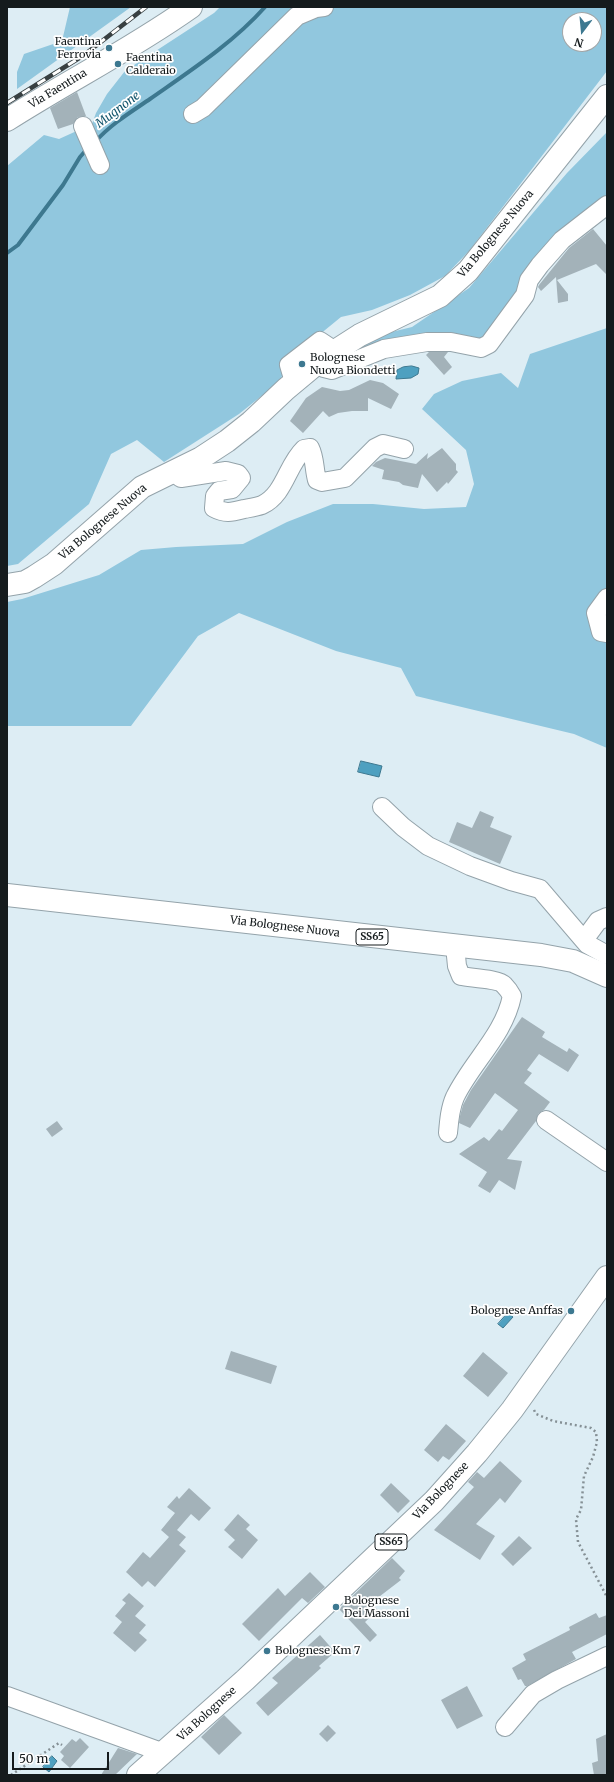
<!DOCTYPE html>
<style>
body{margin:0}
#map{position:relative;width:614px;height:1782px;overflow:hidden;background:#ddedf4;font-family:Merriweather,serif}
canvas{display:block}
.frame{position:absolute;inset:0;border:8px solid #151b1d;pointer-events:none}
.north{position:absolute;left:562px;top:12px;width:40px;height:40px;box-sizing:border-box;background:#fff;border:1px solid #a1a4a5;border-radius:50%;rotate:196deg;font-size:11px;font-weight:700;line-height:16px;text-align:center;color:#151b1d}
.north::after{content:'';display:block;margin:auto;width:14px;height:18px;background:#3d7890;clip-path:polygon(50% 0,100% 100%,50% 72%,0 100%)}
.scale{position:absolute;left:12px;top:1752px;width:97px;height:18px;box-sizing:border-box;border:2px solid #151b1d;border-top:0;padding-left:5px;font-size:12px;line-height:14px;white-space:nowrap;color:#151b1d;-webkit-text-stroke:3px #fff;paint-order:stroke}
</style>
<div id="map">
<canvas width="614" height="1782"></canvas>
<div class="frame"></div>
<div class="north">N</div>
<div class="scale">50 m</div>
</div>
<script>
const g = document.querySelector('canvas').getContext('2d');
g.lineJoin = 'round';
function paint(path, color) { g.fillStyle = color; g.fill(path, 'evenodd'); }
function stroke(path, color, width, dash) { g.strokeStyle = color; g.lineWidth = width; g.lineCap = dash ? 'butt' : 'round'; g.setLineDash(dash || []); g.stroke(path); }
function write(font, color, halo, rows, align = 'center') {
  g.font = font + ' Merriweather,serif'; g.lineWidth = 3.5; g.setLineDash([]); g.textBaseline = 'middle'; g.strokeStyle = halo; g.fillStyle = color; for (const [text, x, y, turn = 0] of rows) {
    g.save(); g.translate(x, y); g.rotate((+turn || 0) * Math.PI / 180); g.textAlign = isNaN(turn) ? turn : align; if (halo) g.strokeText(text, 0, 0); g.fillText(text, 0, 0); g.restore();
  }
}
const green = new Path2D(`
 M70 7H131L17 89V72L24 54 62 41Z
 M220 7H607V71L469 251 445 276 410 295 372 310 341 317 319 335 284 372 279 382 239 414 164 462 137 440 111 454 89 504 18 564 7 566V166L44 135 59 139 92 124 96 113 107 94 125 71 214 13ZM570 20H594V44H570Z
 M607 132V214L604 213 515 295 487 340 342 354 371 337 412 327 469 288 567 173Z
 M607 328V748L574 734 416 696 401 668 336 651 239 613 198 636 131 726H7V602L22 599 99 575 141 550 176 547 243 544 287 522 333 504H373L424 509 466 507 474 484 466 450 422 409 434 394 462 381 501 373 518 388 530 354Z`);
const water = new Path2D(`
 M412 366 419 368 418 374 411 378 396 379 397 370 403 367Z
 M361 761 382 766 379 777 358 772Z
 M508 1313 513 1317 503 1328 498 1324Z
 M52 1756 57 1761 49 1772 43 1767Z`);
const stream = new Path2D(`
 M95 142C111 124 131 112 150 99 190 71 233 43 265 7
 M7 253 18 245 63 185 80 157 87 149`);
const building = new Path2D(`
 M77 92 86 116 78 117 73 124 58 129 50 108Z
 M593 229 607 246V275L596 264 557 280 568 294V301L558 303 556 277 541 291 538 287 539 285 569 248Z
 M429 352H448L444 357 452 367 444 375 426 355Z
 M370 380 383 383 399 394 391 409 368 398V411H352L338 413 329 417 323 411 303 433 290 421 306 398 322 387 340 391 349 390Z
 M442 448 456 464V470L458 472 448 484 447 482 437 492 422 474 418 488 403 485 399 482 382 479 384 470 372 466 376 462 385 458 416 464 428 453 427 459Z
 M480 811 494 817 490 827 512 836 500 864 449 842 457 822 472 828Z
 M522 1017 545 1032 542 1037 567 1052 569 1048 579 1055 568 1072 539 1054 527 1070 532 1073 524 1083 550 1102 544 1110 538 1114 536 1121 507 1159 522 1161 515 1190 499 1180 490 1193 478 1186 487 1172 459 1154 484 1137 489 1141 499 1129 502 1131 518 1110 495 1093 470 1128 459 1123 460 1116 463 1105 471 1090Z
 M57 1121 63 1129 52 1137 46 1129Z
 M231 1351 277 1366 271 1384 225 1369Z
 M483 1352 508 1373 488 1397 463 1376Z
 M446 1424 466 1441 449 1460 443 1456 438 1462 424 1450Z
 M500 1461 522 1481 505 1503 500 1498 476 1524 495 1536 480 1560 434 1530 474 1487 468 1482 477 1472 484 1478Z
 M391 1483 410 1501 398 1513 380 1495Z
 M189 1488 211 1508 199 1521 191 1514 177 1530 186 1537 179 1545 186 1551 155 1587 148 1581 142 1587 126 1572 143 1552 150 1558 169 1537 161 1530 175 1513 167 1507 177 1496 179 1499Z
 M238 1514 250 1525 246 1529 258 1540 242 1559 228 1547 235 1540 224 1530Z
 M519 1536 532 1548 513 1566 501 1554Z
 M392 1558 405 1571 399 1578 401 1580 371 1603 378 1610 365 1622 377 1635 370 1642 339 1609Z
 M310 1572 325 1587 308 1603 302 1598 259 1641 242 1624 278 1588 285 1596Z
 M129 1593 144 1606 135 1616 146 1625 139 1633 147 1640 135 1652 113 1633 122 1622 115 1616 126 1603 122 1600Z
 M596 1613 599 1618 607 1615V1634L572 1652 576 1659 527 1686H525L521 1679 518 1680 512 1668 526 1660 523 1654 570 1630 569 1627Z
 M320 1635 335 1652 319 1666 321 1668 268 1716 256 1703 278 1683 272 1678Z
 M467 1686 483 1716 457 1729 441 1700Z
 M224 1715 242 1733 219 1755 201 1737Z
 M328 1725 336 1733 327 1742 319 1734Z
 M607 1734V1775H594L592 1763 598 1761 596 1739Z
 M80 1738 89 1747 70 1768 61 1760 64 1756 60 1752 72 1739 76 1742Z
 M118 1748 137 1754 115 1775H101Z`);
const path = new Path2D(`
 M534 1410 536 1414 553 1421 591 1428 596 1432 597 1442 593 1457 584 1476 581 1510 576 1519 578 1542 607 1597
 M11 1775 59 1743 62 1745`);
const minor = new Path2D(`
 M193 114 203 108 297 16 316 8 324 7
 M83 126 100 165
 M316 364 324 368 332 370 384 349 427 342H451L481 348 489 344 525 295 529 280 540 265 562 240 607 205
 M294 382 289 365 320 341 335 351
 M173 472 181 478 226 471 238 474 241 478 232 489 219 491 215 496 214 508C225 514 232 512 244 509 249 508 256 507 262 505 285 494 287 465 304 449L310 448C315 458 314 469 317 480L322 482 345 478 375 448 383 444 404 449
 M607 598 596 613 601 632 607 633
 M382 807 403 827 428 846 470 866 511 881 540 889 587 944 607 955
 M584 940 598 921 607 917
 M546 1120 607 1162
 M448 1133C449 1121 450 1108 455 1097 472 1062 504 1035 512 996 510 992 507 988 504 985 499 979 471 978 461 976L457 966 455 946
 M7 1696 164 1753
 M505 1727 533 1694 557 1680 607 1656`);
const major = new Path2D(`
 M7 120C68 81 132 49 191 7
 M7 585 25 582 34 577 54 564 142 487 201 458 227 441 251 422 286 389 316 364 335 351 360 335 440 296 468 271 607 96
 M7 895 541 955 573 961 607 976
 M138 1775 245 1680 434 1501 477 1453 512 1410 607 1277`);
const rail = new Path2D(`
 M7 103 84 55 146 7`);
const markers = [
 [109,48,4,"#3d7890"],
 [118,64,4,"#3d7890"],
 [302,364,4,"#3d7890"],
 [571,1311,4,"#3d7890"],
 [336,1607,4,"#3d7890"],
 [267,1651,4,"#3d7890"]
];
const shields = [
 [372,937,32],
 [391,1542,32]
];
const shieldNames = [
 ["SS65",372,937],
 ["SS65",391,1542]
];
const poiNames = [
 ["Faentina",101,42,"right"],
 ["Ferrovia",101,55,"right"],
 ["Faentina",126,58],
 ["Calderaio",126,71],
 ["Bolognese",310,358],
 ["Nuova Biondetti",310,371],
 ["Bolognese Anffas",563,1311,"right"],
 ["Bolognese",344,1601],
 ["Dei Massoni",344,1614],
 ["Bolognese Km 7",275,1651]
];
const streetNames = [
 ["Via Faentina",58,89,-31],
 ["Via Bolognese Nuova",496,234,-50],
 ["Via Bolognese Nuova",103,522,-40],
 ["Via Bolognese Nuova",285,927,7],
 ["Via Bolognese",441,1491,-46],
 ["Via Bolognese",207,1714,-42]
];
const waterNames = [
 ["Mugnone",118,110,-37]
];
paint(green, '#91c7de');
paint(water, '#4ea0c0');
stroke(water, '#3d788f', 1);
stroke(stream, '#3d788f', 4);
paint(building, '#a3b2b9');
stroke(minor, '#94a3aa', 20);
stroke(major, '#94a3aa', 24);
stroke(path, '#859095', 2.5, [2, 3]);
stroke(minor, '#fff', 18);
stroke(major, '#fff', 22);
stroke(rail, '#384042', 4.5);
stroke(rail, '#fff', 3, [9]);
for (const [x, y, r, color] of markers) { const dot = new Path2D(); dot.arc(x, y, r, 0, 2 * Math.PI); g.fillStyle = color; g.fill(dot); stroke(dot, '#fff', 1.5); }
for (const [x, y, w] of shields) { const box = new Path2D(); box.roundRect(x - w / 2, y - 8, w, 16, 3); g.fillStyle = '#fff'; g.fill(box); stroke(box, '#151b1d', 1); }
write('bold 10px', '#151b1d', null, shieldNames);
write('11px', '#151b1d', '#fff', poiNames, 'left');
write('11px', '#151b1d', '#fff', streetNames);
write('italic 12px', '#12556c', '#fff', waterNames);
</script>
